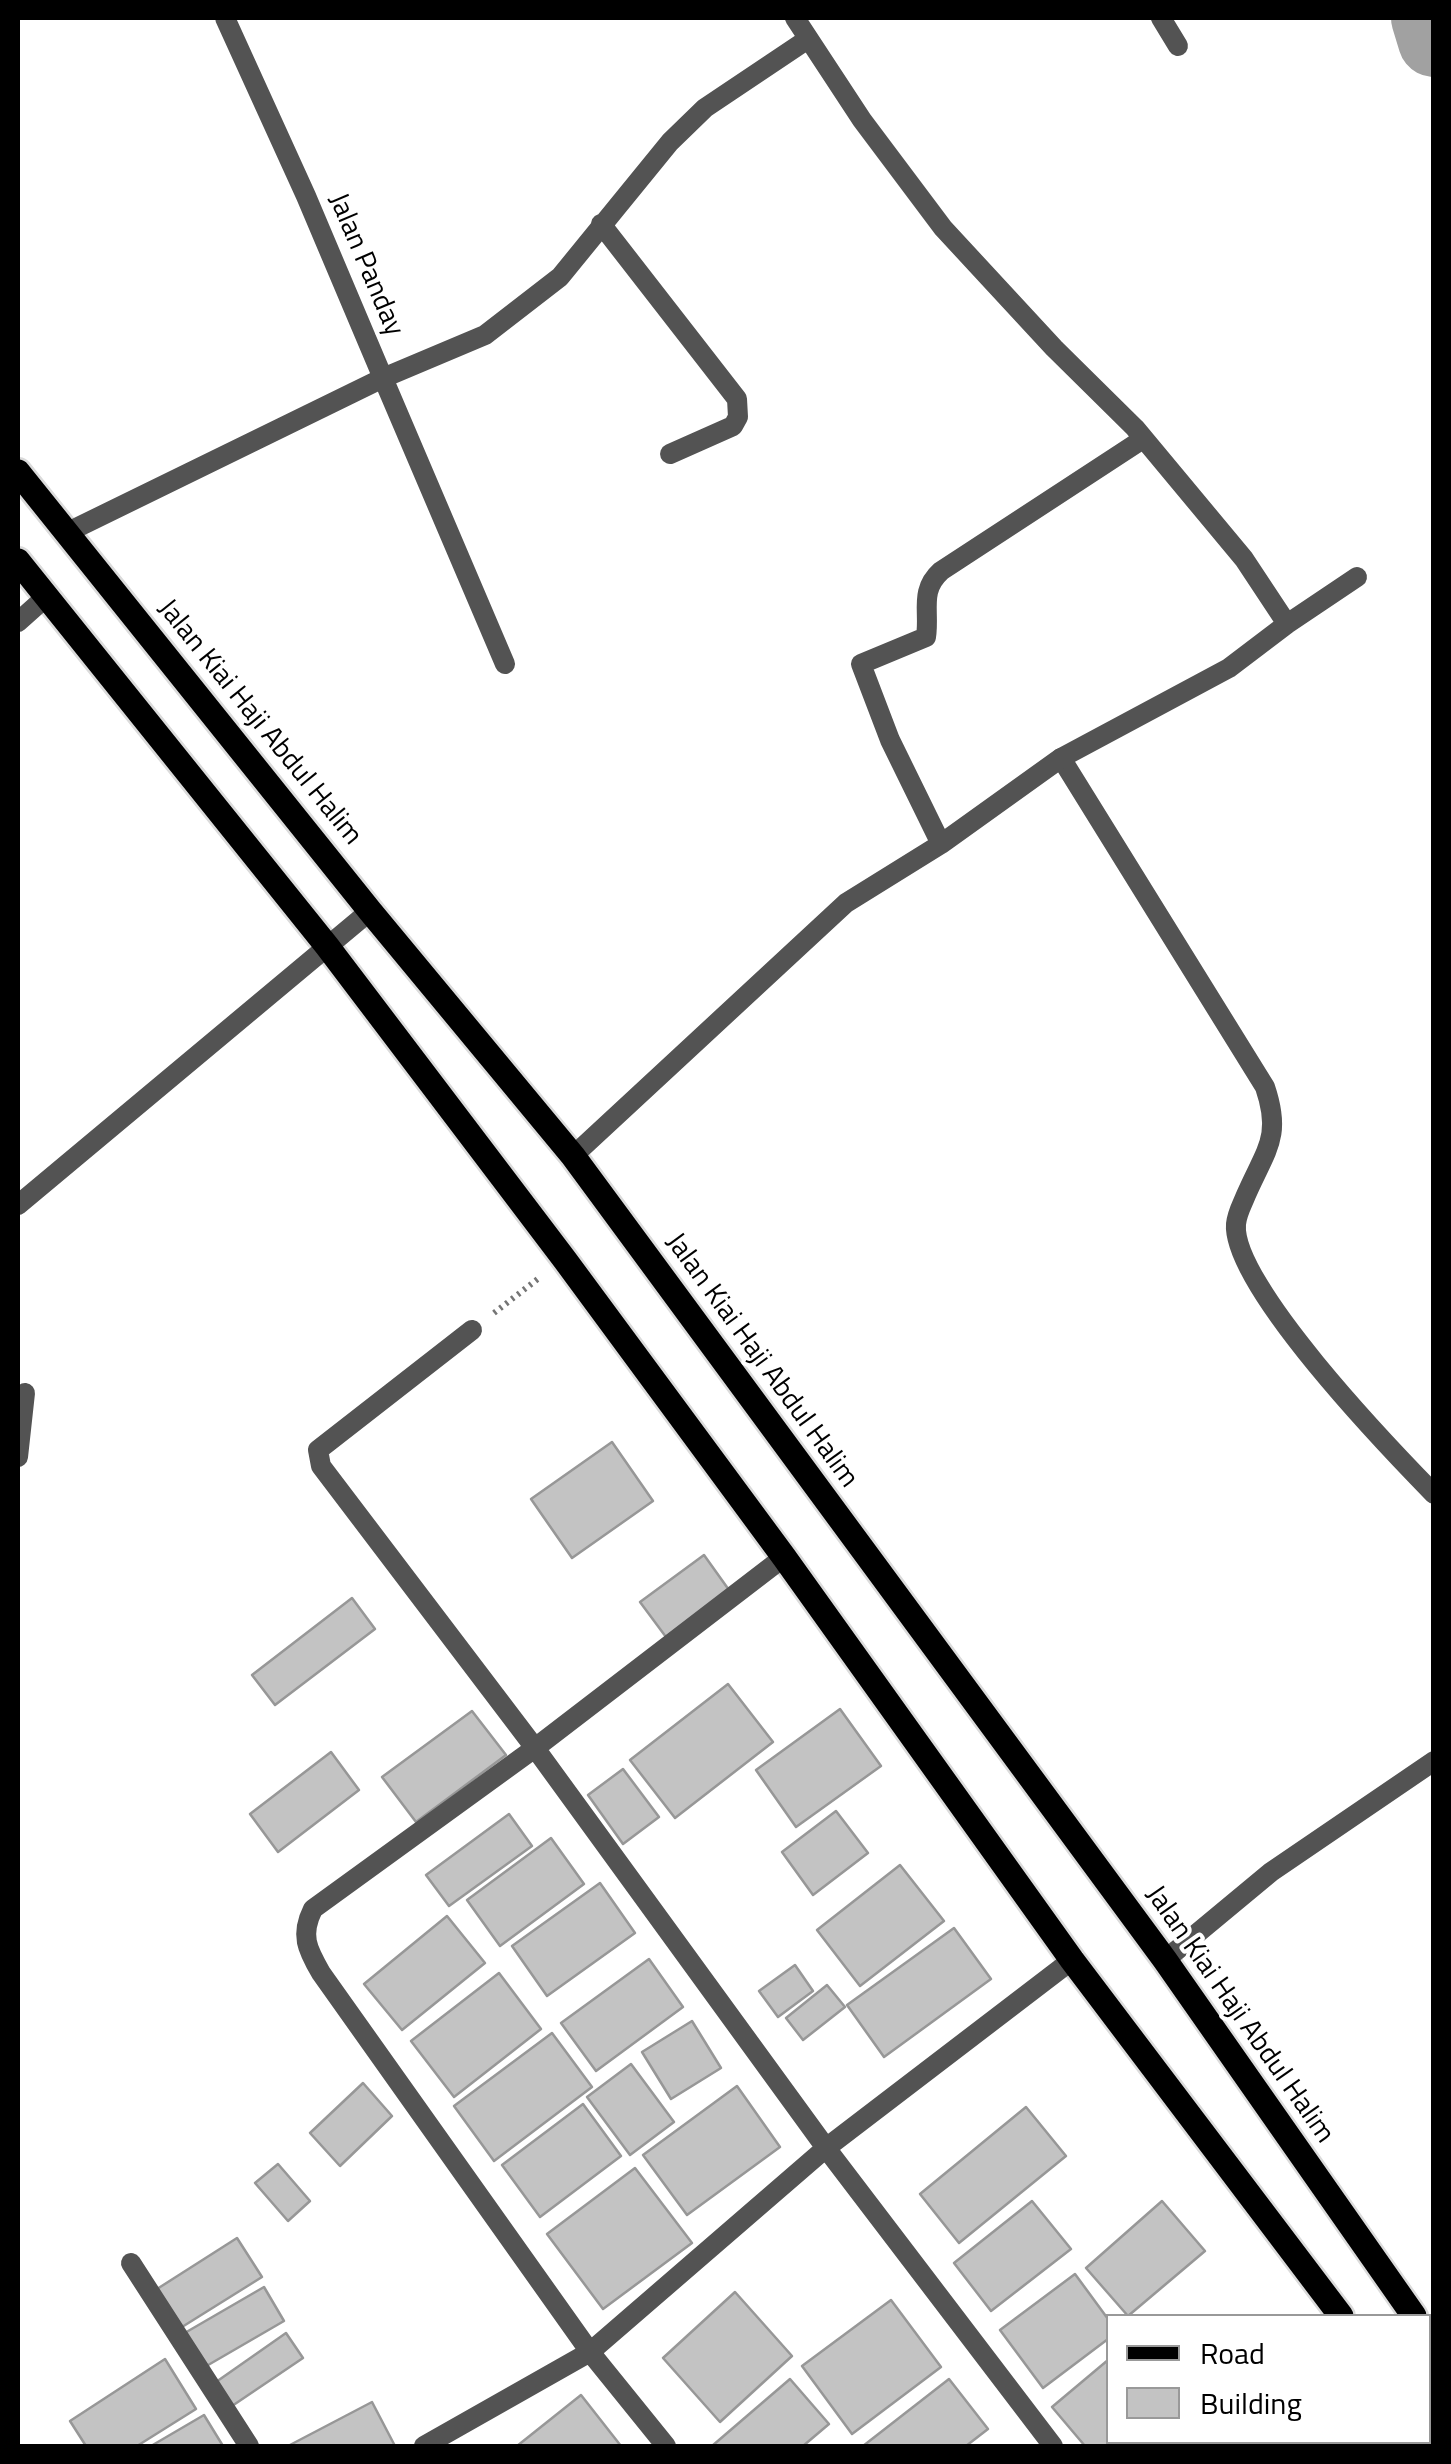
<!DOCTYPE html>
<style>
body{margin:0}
#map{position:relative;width:1451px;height:2464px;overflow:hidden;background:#fff;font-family:"Titillium Web",sans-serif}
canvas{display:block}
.frame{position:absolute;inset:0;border:20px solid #000;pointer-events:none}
.legend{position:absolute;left:1106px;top:2314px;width:325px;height:130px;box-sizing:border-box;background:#fff;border:2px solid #999;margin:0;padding:12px 18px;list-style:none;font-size:30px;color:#000}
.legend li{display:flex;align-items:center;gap:20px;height:50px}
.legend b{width:50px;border:2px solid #999}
</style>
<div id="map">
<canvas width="1451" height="2464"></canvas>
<div class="frame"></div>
<ul class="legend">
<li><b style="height:12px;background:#000"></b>Road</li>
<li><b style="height:28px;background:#c3c3c3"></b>Building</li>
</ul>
</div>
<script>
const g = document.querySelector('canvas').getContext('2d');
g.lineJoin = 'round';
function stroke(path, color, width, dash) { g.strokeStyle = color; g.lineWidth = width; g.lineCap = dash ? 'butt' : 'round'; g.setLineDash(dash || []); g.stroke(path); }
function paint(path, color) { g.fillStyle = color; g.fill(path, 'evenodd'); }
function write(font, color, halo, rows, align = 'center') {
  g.font = font + ' "Titillium Web",sans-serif'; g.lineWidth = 8; g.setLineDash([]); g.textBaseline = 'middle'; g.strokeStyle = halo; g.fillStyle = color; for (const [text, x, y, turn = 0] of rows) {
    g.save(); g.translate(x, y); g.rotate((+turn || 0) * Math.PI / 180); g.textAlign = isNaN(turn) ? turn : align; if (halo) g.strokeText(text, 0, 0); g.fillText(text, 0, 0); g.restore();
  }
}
const river = new Path2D(`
 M1427 18 1434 41`);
const building = new Path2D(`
 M612 1442 653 1501 572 1558 531 1499Z
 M704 1555 729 1590 666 1637 640 1602Z
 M352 1598 375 1629 275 1705 252 1675Z
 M728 1684 773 1742 675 1818 630 1760Z
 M840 1709 881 1766 796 1827 756 1770Z
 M472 1711 506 1755 416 1822 382 1777Z
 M331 1752 359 1790 278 1852 250 1814Z
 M623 1769 659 1817 623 1844 588 1795Z
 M836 1811 868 1853 813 1895 782 1852Z
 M509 1814 532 1846 449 1906 426 1875Z
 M551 1838 584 1884 500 1946 467 1900Z
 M900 1865 944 1921 860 1986 817 1930Z
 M600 1883 635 1933 547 1996 512 1946Z
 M447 1916 485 1963 402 2030 364 1984Z
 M954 1928 991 1979 884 2057 847 2005Z
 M649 1959 683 2007 596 2071 561 2023Z
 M795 1965 813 1991 778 2017 759 1991Z
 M499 1973 541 2029 454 2097 411 2041Z
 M827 1985 845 2007 803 2040 786 2018Z
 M692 2021 721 2068 671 2099 642 2052Z
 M552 2033 592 2087 494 2161 454 2106Z
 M631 2064 674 2122 630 2155 587 2097Z
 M363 2083 392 2116 340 2166 310 2133Z
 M737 2086 780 2147 687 2215 643 2155Z
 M583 2104 621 2156 540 2217 502 2165Z
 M1026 2107 1066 2156 959 2243 920 2194Z
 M278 2164 310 2201 288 2221 255 2183Z
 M635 2168 692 2243 603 2309 547 2234Z
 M1032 2201 1071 2249 991 2311 954 2263Z
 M1162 2201 1205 2251 1128 2316 1086 2268Z
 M237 2238 262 2277 182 2327 157 2289Z
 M1075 2274 1108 2319V2339L1043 2388 1000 2330Z
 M264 2287 284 2321 203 2368 183 2334Z
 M735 2292 792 2356 720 2422 663 2358Z
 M891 2300 941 2367 852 2434 802 2366Z
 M286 2333 303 2358 232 2406 216 2382Z
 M165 2359 196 2409 137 2446H86L70 2421Z
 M1108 2360V2442H1115L1109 2446H1085L1052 2407Z
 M790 2379 829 2424 803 2446H712Z
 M949 2379 988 2429 966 2446H863Z
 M581 2395 621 2446H517Z
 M372 2402 395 2446H288Z
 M204 2415 223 2446H151Z
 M1132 2442H1201L1194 2446H1125Z`);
const path = new Path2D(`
 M494 1313 539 1278`);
const lane = new Path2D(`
 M18 622 46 597
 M1061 758 1265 1087C1282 1137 1266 1149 1246 1195 1242 1205 1237 1213 1236 1224 1231 1284 1389 1448 1434 1494
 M1165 1960 1271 1872 1434 1761`);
const street = new Path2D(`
 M795 18 862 120 943 228 1054 348 1135 428 1244 559 1287 624 1357 577
 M1161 18 1178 46
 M601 224 737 399 738 417 733 426 670 454
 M68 532 383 378 306 196 225 18
 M505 664 383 378 485 335 560 277 670 142 705 108 808 39
 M941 844 890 740 861 664 926 637C930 611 919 591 941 571L1143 439
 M573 1156 846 903 941 844 1061 758 1229 668 1287 624
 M18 1205 370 911
 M472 1330 318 1450 321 1466 535 1748 826 2148 1053 2446
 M18 1457 25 1393
 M131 2263 249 2446
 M424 2446 590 2352 826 2148 1072 1960
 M666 2446 590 2352 321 1973C307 1949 300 1935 313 1909L535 1748 784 1557
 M1387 2446 1394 2442`);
const primary = new Path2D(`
 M18 472 370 911 573 1156 1165 1960 1414 2316
 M18 561 327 946 565 1260 784 1557 1072 1960 1341 2316
 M1428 2337 1434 2344
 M1428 2439 1434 2446`);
const streetNames = [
 ["Jalan Panday",365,265,67],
 ["Jalan Kiai Haji Abdul Halim",259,723,51],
 ["Jalan Kiai Haji Abdul Halim",761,1361,54],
 ["Jalan Kiai Haji Abdul Halim",1239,2015,55]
];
stroke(river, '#a1a1a1', 72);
paint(building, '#c3c3c3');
stroke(building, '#979797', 2.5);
stroke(primary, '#dbdbdb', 30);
stroke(path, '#757575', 6, [2.5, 5]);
stroke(lane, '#535353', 20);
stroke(street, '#535353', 20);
stroke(primary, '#000', 25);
write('28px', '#000', '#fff', streetNames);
</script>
